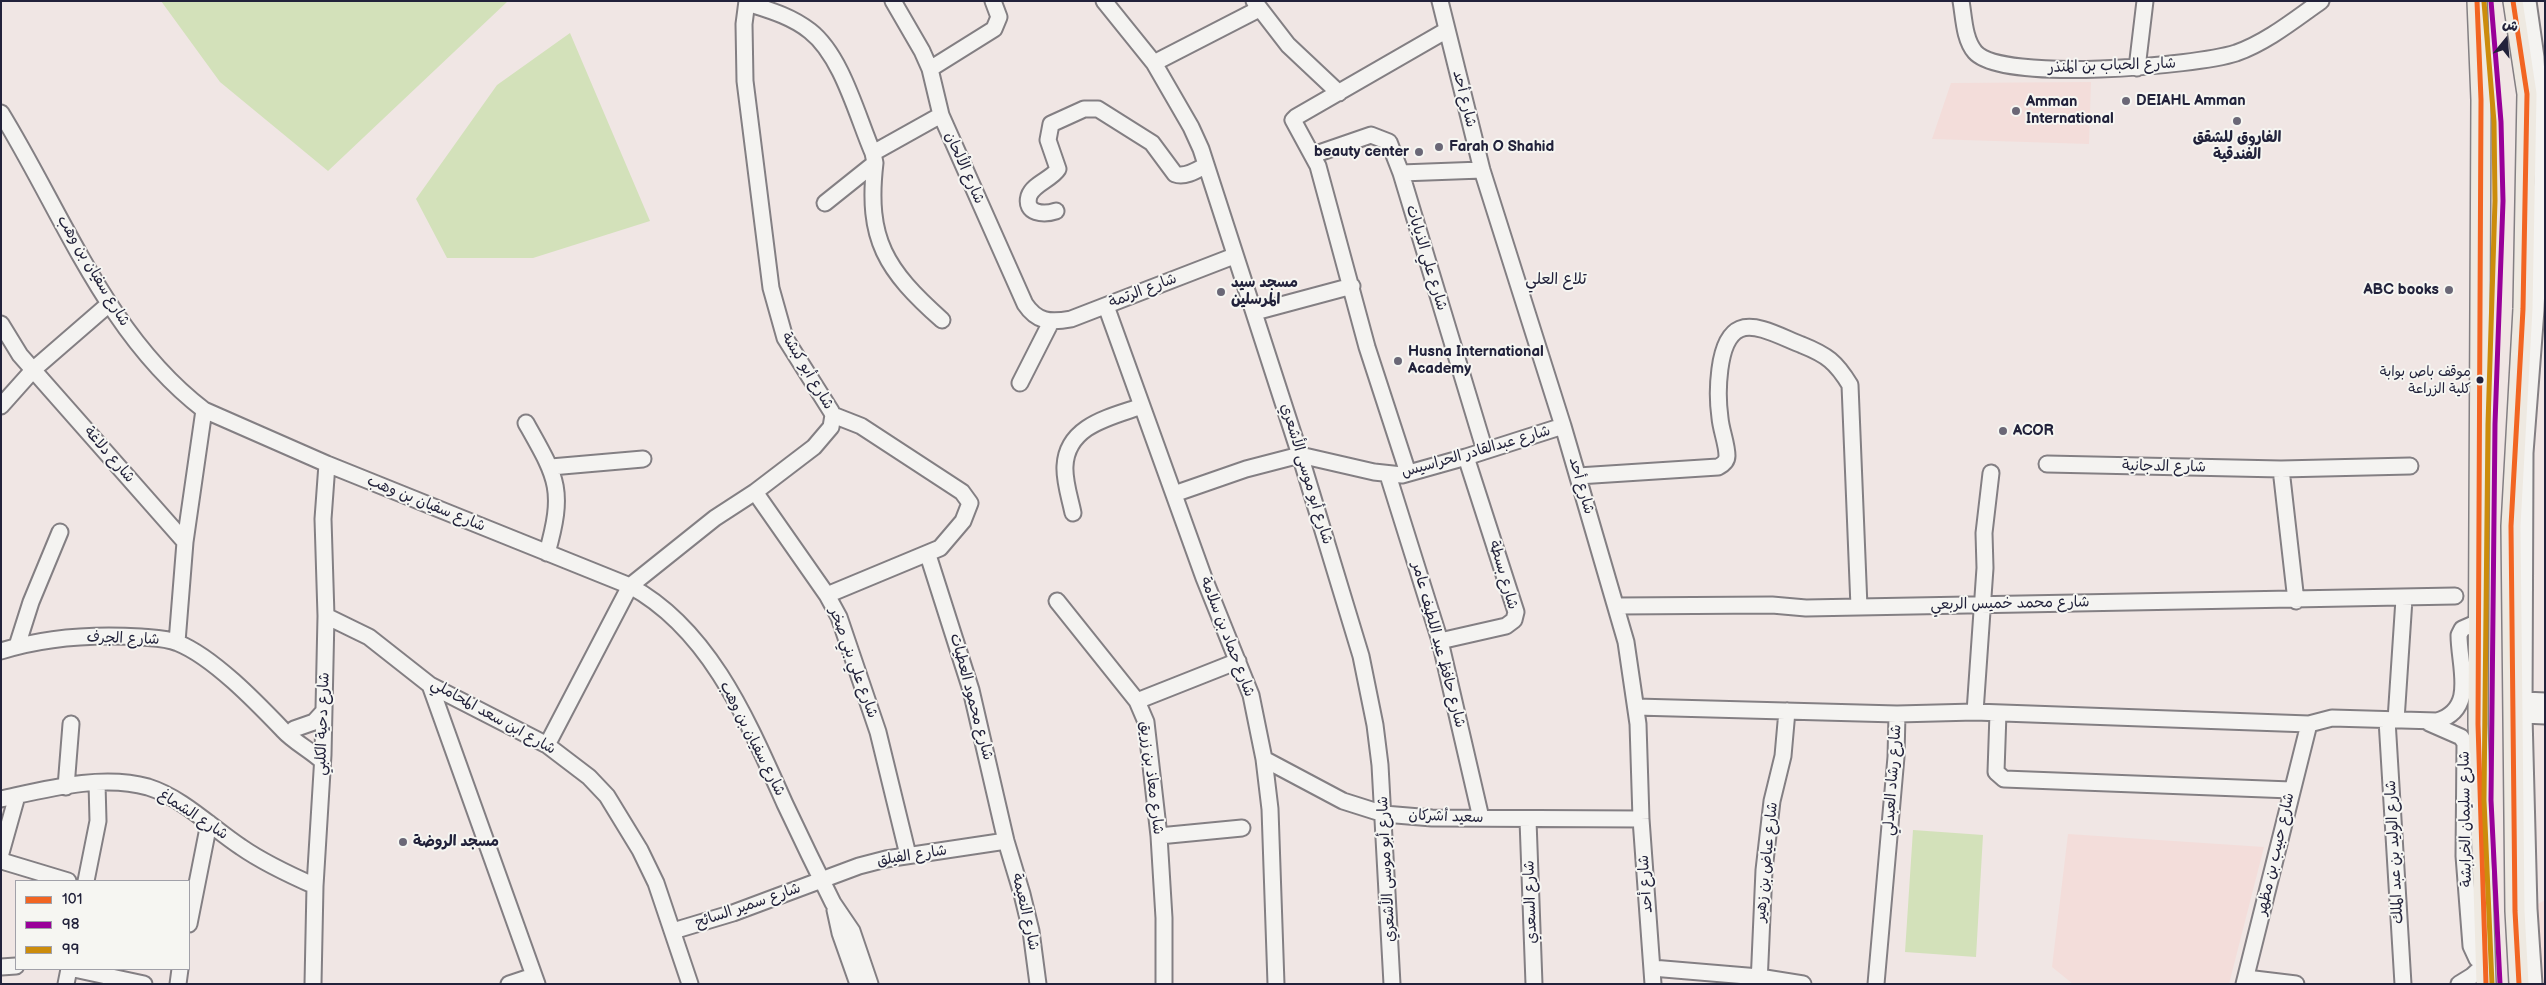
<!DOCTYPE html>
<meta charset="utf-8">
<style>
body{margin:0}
#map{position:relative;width:2546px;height:985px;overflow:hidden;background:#f0e6e4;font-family:"Balsamiq Sans","Playpen Sans Arabic",sans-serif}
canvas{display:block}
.frame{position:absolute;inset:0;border:2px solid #22223b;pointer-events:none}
.legend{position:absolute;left:15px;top:880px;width:175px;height:90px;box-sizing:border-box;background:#f6f6f2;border:1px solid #a1a1a9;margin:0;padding:6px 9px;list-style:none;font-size:15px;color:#22223b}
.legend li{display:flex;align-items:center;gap:10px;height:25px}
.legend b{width:25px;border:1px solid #a1a1a9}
.north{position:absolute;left:2481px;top:15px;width:50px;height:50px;-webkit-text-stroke:4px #f6f6f2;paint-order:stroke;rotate:17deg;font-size:14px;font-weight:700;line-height:20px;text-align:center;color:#22223b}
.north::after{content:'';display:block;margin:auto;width:18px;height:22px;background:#22223b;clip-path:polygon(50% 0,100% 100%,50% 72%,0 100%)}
</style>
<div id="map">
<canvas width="2546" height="985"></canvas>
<div class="frame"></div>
<ul class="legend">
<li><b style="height:6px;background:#f26522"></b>101</li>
<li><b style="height:6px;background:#909"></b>98</li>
<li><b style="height:6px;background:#cc8c0c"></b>99</li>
</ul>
<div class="north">ش</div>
</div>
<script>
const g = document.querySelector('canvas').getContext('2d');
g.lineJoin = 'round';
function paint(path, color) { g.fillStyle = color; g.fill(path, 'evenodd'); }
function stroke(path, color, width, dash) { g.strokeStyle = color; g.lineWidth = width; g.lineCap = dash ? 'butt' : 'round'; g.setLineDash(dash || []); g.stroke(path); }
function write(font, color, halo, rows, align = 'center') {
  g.font = font + ' "Balsamiq Sans","Playpen Sans Arabic",sans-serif'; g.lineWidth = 4; g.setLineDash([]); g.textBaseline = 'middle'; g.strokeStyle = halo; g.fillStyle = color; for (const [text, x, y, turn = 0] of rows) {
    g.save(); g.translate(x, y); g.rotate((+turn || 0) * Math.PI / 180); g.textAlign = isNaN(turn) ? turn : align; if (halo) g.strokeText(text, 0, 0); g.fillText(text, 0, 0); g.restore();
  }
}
const built = new Path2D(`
 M2091 82 2089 144 1932 139 1951 83Z
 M2068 834 2264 847 2229 984H2073L2052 967Z
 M2545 900V984H2541L2533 907Z`);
const green = new Path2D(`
 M161 1H508L328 171 220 82Z
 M570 33 650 221 533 258H447L416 199 497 85Z
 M1913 830 1983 835 1976 957 1905 952Z`);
const minor = new Path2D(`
 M893 1 922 51 930 69 941 115 1025 304C1037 322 1050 323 1071 319L1234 256
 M1104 1 1154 63 1191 127 1201 149 1300 455 1361 656 1375 725 1380 765 1392 984
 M1254 1 1288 45 1339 93
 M1440 1 1482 170 1563 426 1626 642 1638 724 1641 819 1653 984
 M1961 1C1964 18 1964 39 1975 52 2002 83 2196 66 2236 53 2267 42 2294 20 2321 1
 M2528 1 2536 57 2542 176 2536 310 2525 453 2524 715 2529 909 2534 984
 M747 3C769 10 791 16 810 31 842 56 857 116 873 153L875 163C866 240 886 270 942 320
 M1154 63 1259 9
 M2137 68 2145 1
 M930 69 994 29 999 17 993 1
 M1 113C63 214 107 336 204 410L327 464 630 586C711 630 749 724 785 804 801 838 817 871 833 903L852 931 870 984
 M873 153 941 115
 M1313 155 1371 135 1389 142 1401 173 1485 451
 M1401 173 1482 170
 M825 203 875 163
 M1056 211C1044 215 1024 214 1029 196 1033 184 1052 179 1058 169L1048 140 1051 124 1084 109H1098L1152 143 1175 174C1185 178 1197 170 1206 165
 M1106 306 1204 578 1251 695 1264 759 1270 809 1276 984
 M1255 312 1352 286
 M1 324 20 355 185 542 177 642
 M1020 383 1051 322
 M1 406 34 369 109 304
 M526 423C557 478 565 489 547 553
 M2047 464 2281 469 2410 466
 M551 467 643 459
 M2281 469 2296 601
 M1408 473 1367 347 1318 166 1293 120 1296 117 1447 30
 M1388 475 1440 641 1481 818
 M1578 476 1718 467C1722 465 1727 462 1727 456 1727 444 1721 430 1720 418 1717 397 1716 339 1740 329 1757 322 1785 339 1802 345 1827 355 1836 362 1850 385L1859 607
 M755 492 827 595 839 617 878 732 908 855
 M1174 494 1246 469 1300 455 1374 472 1402 475 1466 457 1563 426
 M1073 513C1070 498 1064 481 1065 466 1067 425 1111 417 1142 406
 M185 542 204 410
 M928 555 971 690 1006 841 1022 894 1031 931 1038 984
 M827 595 940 548 963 521 970 503 962 492 861 426 833 415
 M1057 601 1137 701 1146 722 1159 836 1164 918V984
 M1616 606 1772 605 1806 608 1859 607 2455 596
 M326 616 369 637 430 685 547 745 589 777 607 796 640 850 656 883 690 984
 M1440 641 1506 626 1514 620 1516 612 1466 457
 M17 646 31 602 60 532
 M1 651C46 637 94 634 141 637 153 638 167 638 178 643 213 657 257 703 283 730 294 742 310 750 322 761
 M430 685 537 984
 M2525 700 2545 701
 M1137 701 1238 661
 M1636 707 1897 714
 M1975 712 2309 724 2332 718 2437 721C2477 709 2459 667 2459 635L2462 629 2478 622
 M1998 713 1996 772 2004 779 2291 790
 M2524 715 2545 716
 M2387 720 2403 984
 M2396 720 2404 599
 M2429 723 2461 737 2465 743 2464 856 2471 946 2477 959 2485 964 2472 976 2459 984
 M294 729 314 722 323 712
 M547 745 630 586 715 518 755 492 814 447 831 427 833 415 831 411 785 338 771 288 745 81 744 24 747 1
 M1264 759 1343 801 1384 814 1432 818 1641 819
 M66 787 71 724
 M1 799C47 789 102 774 148 787 183 798 212 828 241 847 264 863 290 875 315 886
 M1528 820 1534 984
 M1159 836 1242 828
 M1 853 17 796
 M1 858 5 862 68 881
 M86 881 98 821 97 783
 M835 910 840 933 858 984
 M189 924 209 823
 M673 931 733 913 859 866 886 859 1006 841
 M1 967 16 966
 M1652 968 1759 977 1803 984
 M74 969 144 984
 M2246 978 2296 984
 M66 984 69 969
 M178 984 180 969
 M313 984 315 886 323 755 326 616 323 519 327 464
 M509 984 533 976
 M1759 984 1764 870 1772 801 1783 756 1787 711
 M1876 984 1896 757 1897 714 1975 712 1985 568 1984 533 1991 473
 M2244 984 2309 724`);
const major = new Path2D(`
 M2477 1 2481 100 2478 724 2486 984
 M2513 1 2527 94 2523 309 2511 526 2515 911 2519 984`);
const bus1 = new Path2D(`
 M2477 1 2481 100 2478 724 2486 984
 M2513 1 2527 94 2523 309 2511 526 2515 911 2519 984`);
const bus2 = new Path2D(`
 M2491 1 2501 122 2503 201 2495 424 2491 800 2500 984`);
const bus3 = new Path2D(`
 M2484 2 2494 122 2495 201 2488 424 2484 800 2492 984`);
const markers = [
 [2126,101,5,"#6a6776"],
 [2016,111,5,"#6a6776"],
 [2237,121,5,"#6a6776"],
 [1439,147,5,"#6a6776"],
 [1419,152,5,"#6a6776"],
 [2449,290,5,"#6a6776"],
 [1221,292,5,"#6a6776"],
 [1398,361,5,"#6a6776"],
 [2480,380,4.5,"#22223b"],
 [2003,431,5,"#6a6776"],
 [403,842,5,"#6a6776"]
];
const busNames = [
 ["موقف باص بوابة",2471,372],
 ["كلية الزراعة",2471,389]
];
const streetNames = [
 ["شارع الحباب بن المنذر",2112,66,-2],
 ["شارع أحد",1464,99,76],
 ["شارع الألحان",964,168,66],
 ["شارع علي الذيابات",1426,258,73],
 ["شارع سفيان بن وهب",93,271,59],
 ["شارع الرتمة",1143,291,-21],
 ["شارع أبو كبشة",807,371,59],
 ["شارع عبدالقادر الحراسيس",1476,452,-16],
 ["شارع دلاغة",109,455,49],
 ["شارع الدجانية",2164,467,1],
 ["شارع أبو موسى الأشعري",1306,474,73],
 ["شارع أحد",1581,486,74],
 ["شارع سفيان بن وهب",426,504,22],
 ["شارع بسطة",1503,575,74],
 ["شارع محمد خميس الربعي",2010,604,-1],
 ["شارع حماد بن سلامة",1227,637,69],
 ["شارع الجرف",123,639,2],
 ["شارع حافظ عبد اللطيف عامر",1438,645,75],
 ["شارع علي بني صخر",853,663,70],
 ["شارع محمود العطيات",971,697,75],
 ["شارع ابن سعد المحاملي",493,717,29],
 ["شارع دحية الكلبي",323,724,-88],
 ["شارع سفيان بن وهب",752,739,63],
 ["شارع معاذ بن زريق",1151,778,83],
 ["شارع رشاد العبدلي",1893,780,-86],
 ["شارع الشماغ",193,815,33],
 ["سعيد أشركان",1446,817,2],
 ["شارع سليمان الخرابشة",2466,819,-91],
 ["شارع الوليد بن عبد الملك",2395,852,-93],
 ["شارع حبيب بن مظهر",2276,854,-77],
 ["شارع الفيلق",912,856,-9],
 ["شارع عياض بن زهير",1767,862,-84],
 ["شارع أبو موسى الأشعري",1387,869,-93],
 ["شارع أحد",1646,884,-94],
 ["شارع السعدي",1531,902,-92],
 ["شارع سمير السائح",748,906,-19],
 ["شارع النعيمة",1025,912,77]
];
const poiNames = [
 ["DEIAHL Amman",2136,101],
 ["Amman",2026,102],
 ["International",2026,119],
 ["الفاروق للشقق",2237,138,"center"],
 ["الفندقية",2237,155,"center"],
 ["Farah O Shahid",1449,147],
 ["beauty center",1409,152,"right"],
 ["مسجد سيد",1231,283],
 ["المرسلين",1231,300],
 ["ABC books",2439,290,"right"],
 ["Husna International",1408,352],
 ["Academy",1408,369],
 ["ACOR",2013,431],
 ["مسجد الروضة",413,842]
];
const neighbourhoodNames = [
 ["تلاع العلي",1556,280]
];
paint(built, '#f3ddda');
paint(green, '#d3e1ba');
stroke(minor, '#837f83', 19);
stroke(major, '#837f83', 22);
stroke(minor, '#f4f3f1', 15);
stroke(major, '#eee9e1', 19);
stroke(bus1, '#f26522', 5);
stroke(bus2, '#909', 5);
stroke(bus3, '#cc8c0c', 5);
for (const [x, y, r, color] of markers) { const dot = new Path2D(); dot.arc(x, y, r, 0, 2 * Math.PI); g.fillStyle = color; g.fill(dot); stroke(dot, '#f6f6f2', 2); }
write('14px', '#22223b', '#f6f6f2', busNames, 'right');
write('15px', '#22223b', '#f6f6f2', streetNames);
write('bold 15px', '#22223b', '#f6f6f2', poiNames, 'left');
write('16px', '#22223b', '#f6f6f2', neighbourhoodNames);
</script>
